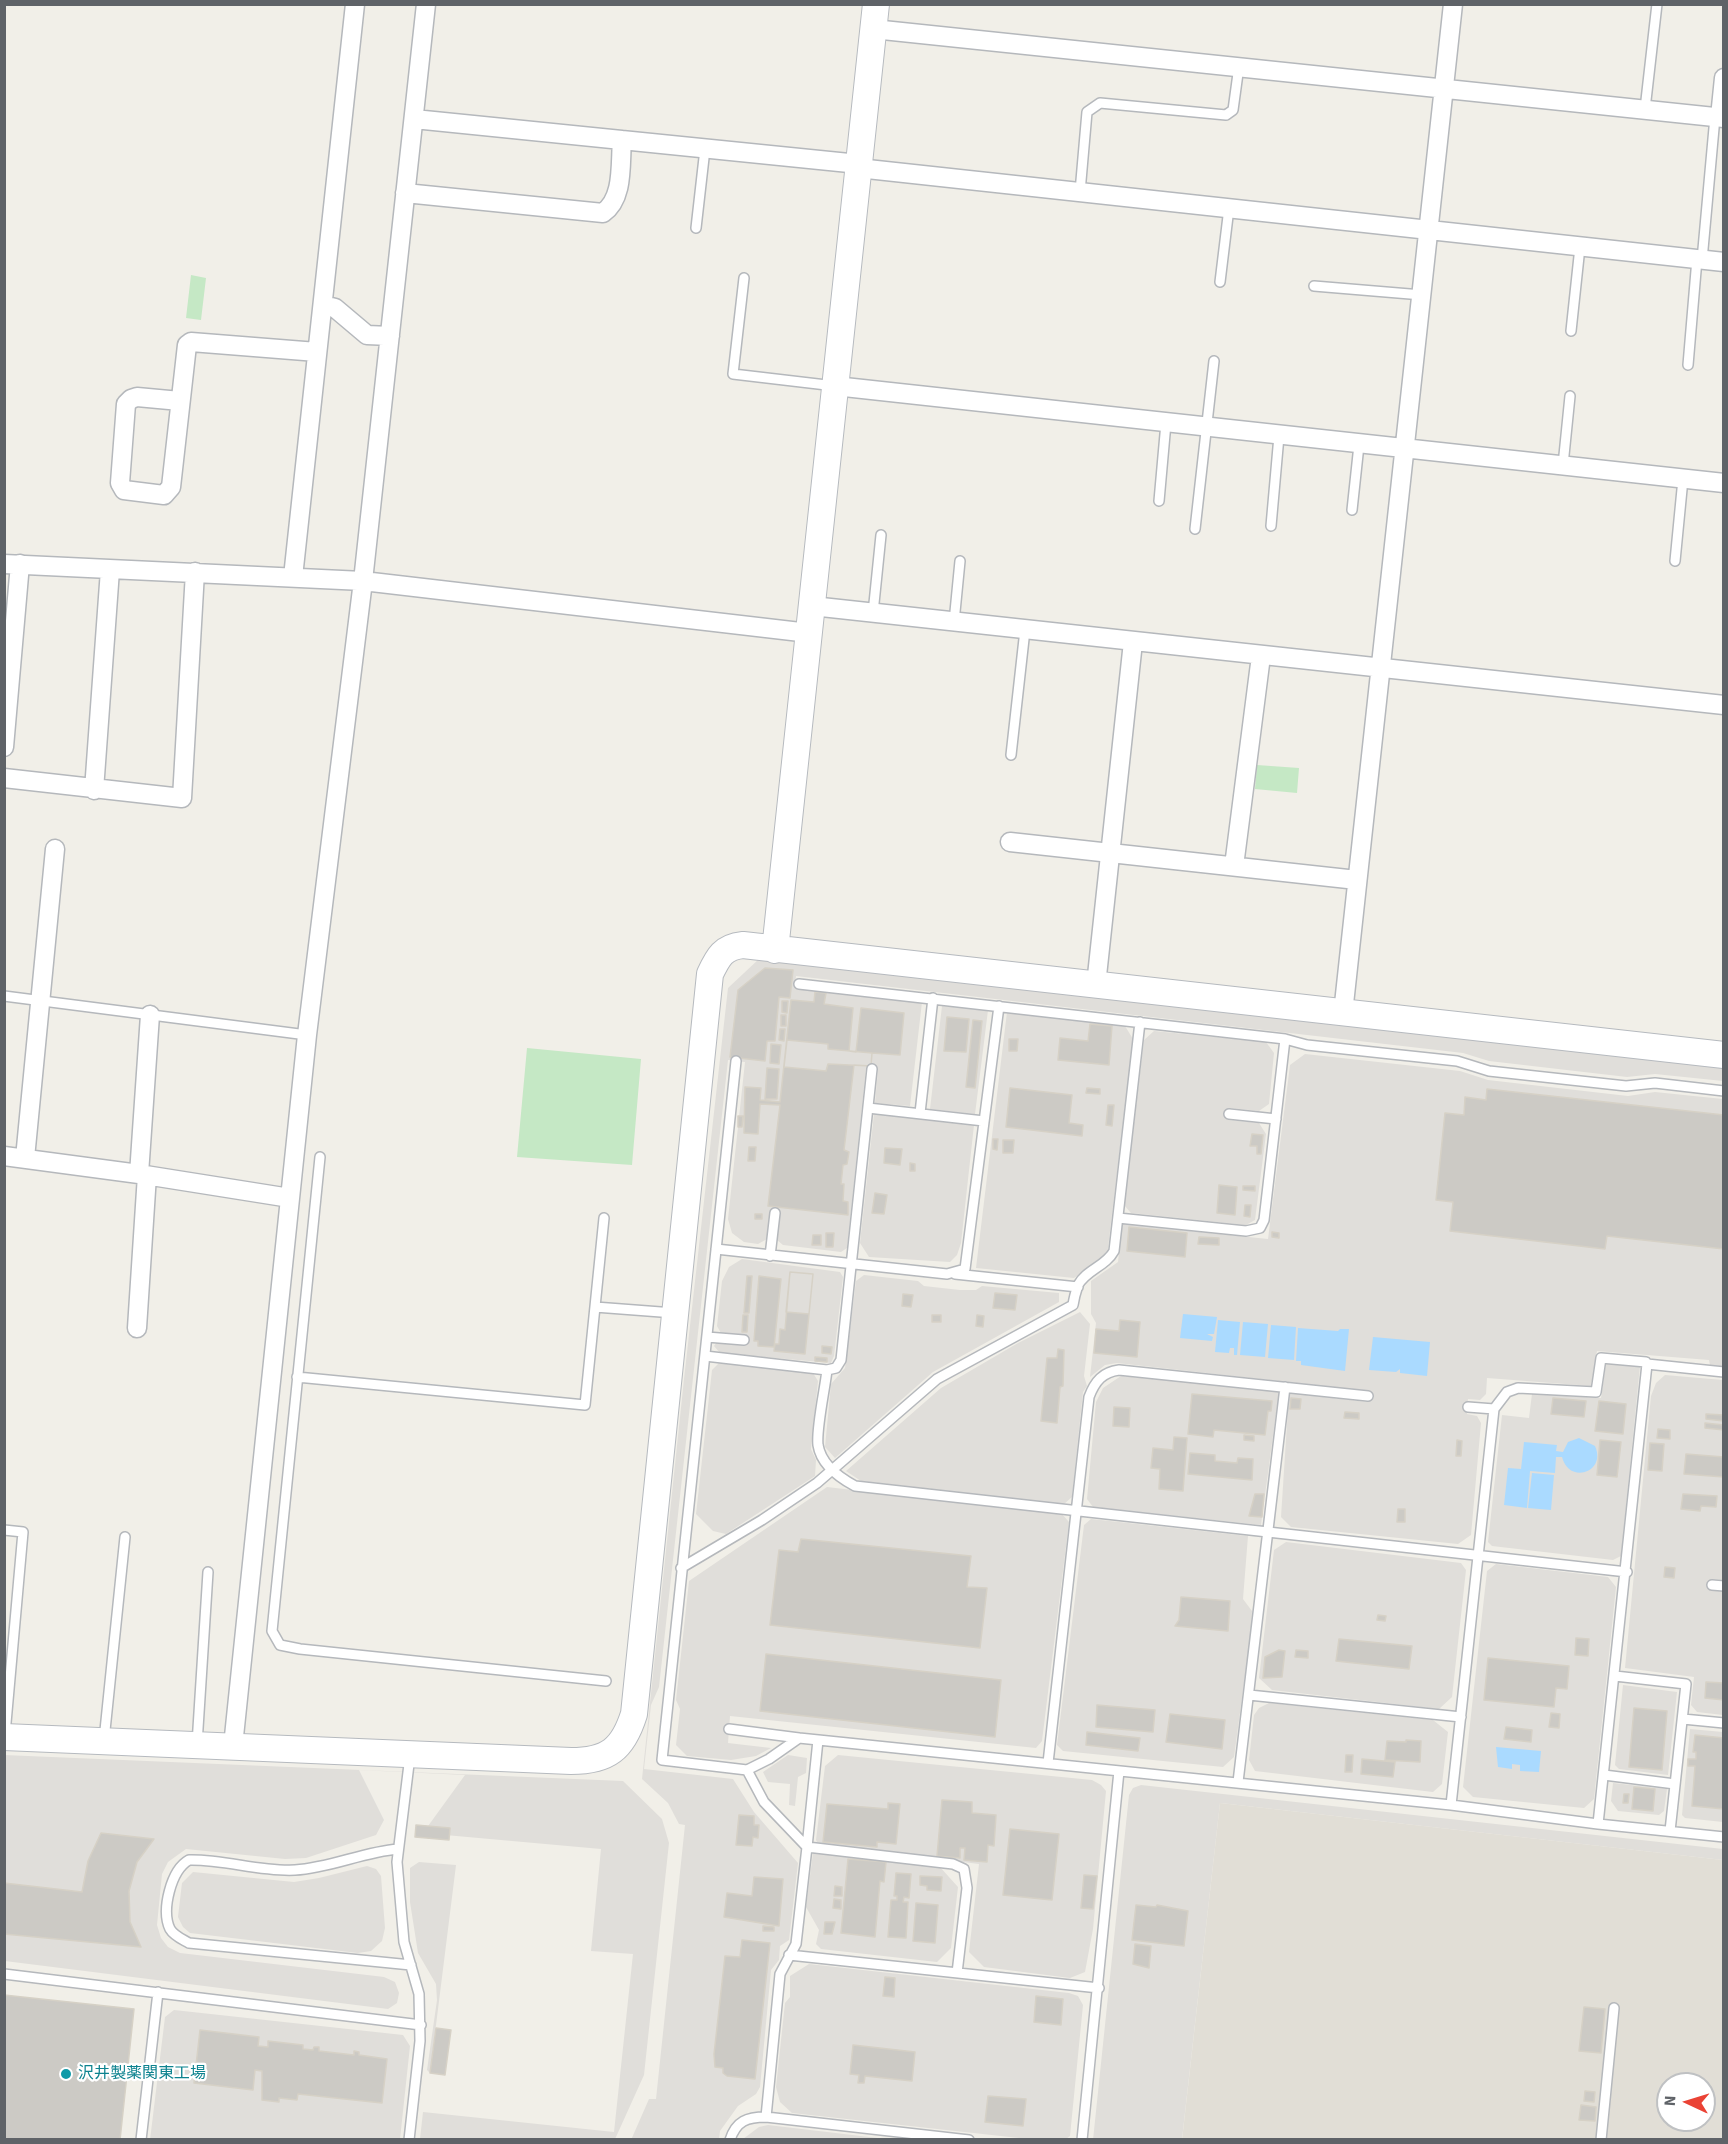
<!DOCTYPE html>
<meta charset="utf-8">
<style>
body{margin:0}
#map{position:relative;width:1728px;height:2144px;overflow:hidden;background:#f1efe8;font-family:"Source Sans 3",sans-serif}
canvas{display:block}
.frame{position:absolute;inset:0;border:6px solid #5f6368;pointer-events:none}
.north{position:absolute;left:1656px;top:2072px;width:60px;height:60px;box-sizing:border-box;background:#fff;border:2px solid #bfc1c3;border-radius:50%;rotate:274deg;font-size:16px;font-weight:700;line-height:24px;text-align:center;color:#5f6368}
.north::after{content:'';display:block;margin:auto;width:21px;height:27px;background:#ea4335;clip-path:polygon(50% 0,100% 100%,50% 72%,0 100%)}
</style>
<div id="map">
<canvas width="1728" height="2144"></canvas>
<div class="frame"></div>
<div class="north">N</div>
</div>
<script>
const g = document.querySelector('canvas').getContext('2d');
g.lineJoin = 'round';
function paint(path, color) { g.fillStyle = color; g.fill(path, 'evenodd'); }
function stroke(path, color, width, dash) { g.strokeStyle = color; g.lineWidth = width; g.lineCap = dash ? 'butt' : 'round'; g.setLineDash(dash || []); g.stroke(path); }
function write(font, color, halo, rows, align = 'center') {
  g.font = font + ' "Source Sans 3","Noto Sans JP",sans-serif'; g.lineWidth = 4.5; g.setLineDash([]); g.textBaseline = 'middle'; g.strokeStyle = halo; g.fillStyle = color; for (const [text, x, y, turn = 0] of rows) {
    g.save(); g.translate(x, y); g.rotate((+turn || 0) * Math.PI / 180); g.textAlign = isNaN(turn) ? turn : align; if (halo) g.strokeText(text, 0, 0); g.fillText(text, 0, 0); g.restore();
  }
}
const industrial = new Path2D(`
 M760 958 1723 1063V1081L1655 1074 1627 1077 1489 1061 1463 1053 796 976 795 987 922 1002 910 1106 875 1103 878 1070 866 1068 847 1248 841 1252 783 1245 777 1240 771 1213 767 1239 758 1244 744 1242 732 1233 728 1219 745 1062 728 1060 659 1687 651 1705 644 1769 733 1779 754 1812 798 1863 789 1940 780 1946 779 1960 771 1970 760 2087 756 2094 738 2106 720 2131 719 2139 631 2140 649 2099H656L685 1825 679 1824 668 1803 642 1779 684 1379 728 988Z
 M942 1006 988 1010 975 1114 930 1109Z
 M1007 1012 1125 1026 1133 1039 1107 1256 1074 1278 976 1268Z
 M1154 1031 1266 1042 1274 1053 1269 1104 1259 1111 1230 1108 1228 1120 1259 1123 1266 1134 1255 1220 1246 1225 1131 1213 1124 1205 1144 1040Z
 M1305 1054 1460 1071 1488 1080 1628 1096 1655 1092 1723 1099V1367L1710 1365 1709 1360 1597 1351 1591 1386 1487 1378 1486 1394 1480 1400 1468 1399 1467 1414 1477 1416 1481 1423 1471 1535 1458 1544 1291 1527 1281 1517 1289 1393 1367 1402 1368 1391 1117 1363 1105 1365 1090 1377 1096 1323 1091 1314V1281L1118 1262 1122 1224 1268 1239 1290 1065Z
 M874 1114 974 1125 961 1243 957 1255 950 1262 869 1257 860 1243Z
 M742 1259 840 1272 843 1277 834 1356 831 1363 720 1353 714 1346 722 1335 717 1326 722 1281 729 1267Z
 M864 1275 918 1281 924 1286 960 1290H976L982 1286 1059 1293V1302L933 1372 835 1458 825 1447 831 1384 845 1368 856 1281Z
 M1080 1312 1090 1324 1084 1376 1087 1386 1083 1392 1072 1497 1064 1504 861 1481 846 1471 941 1388 1018 1343Z
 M719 1363 813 1373 818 1381 811 1449 816 1460 815 1476 726 1534 713 1531 696 1514 712 1370Z
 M1606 1363 1640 1366 1621 1556 1613 1560 1492 1546 1488 1542 1502 1415 1529 1418 1532 1394 1601 1398Z
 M1665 1375 1723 1380V1580L1713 1579 1712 1589 1723 1591V1715L1697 1712 1691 1705 1694 1677 1625 1668 1651 1396 1656 1383Z
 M1121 1376 1279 1391 1261 1525 1093 1507 1087 1499 1096 1402 1103 1388Z
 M827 1487 1052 1513 1062 1514 1069 1522 1042 1741 1036 1748 730 1716 728 1743 771 1748 756 1756 731 1760 687 1756 676 1745 680 1709 676 1700 689 1581Z
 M1091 1519 1248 1536 1243 1599 1252 1611 1251 1631 1234 1757 1223 1767 1063 1751 1057 1745 1084 1525Z
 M1286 1542 1461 1563 1466 1570 1452 1697 1439 1709 1272 1690 1259 1678 1274 1550Z
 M1496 1564 1608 1577 1616 1587 1594 1799 1584 1808 1473 1797 1463 1787 1487 1571Z
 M1623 1685 1677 1692 1668 1775 1619 1769 1615 1765Z
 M1269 1703 1433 1720 1448 1732 1442 1784 1433 1792 1255 1771 1249 1760 1254 1715 1259 1708Z
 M1690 1729 1723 1732V1822L1685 1818 1682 1815Z
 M4 1755 623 1781 662 1819 669 1843 644 2075 616 2137 614 2140 420 2139 423 2112 614 2132 633 1954 591 1951 601 1849 423 1833 465 1775 359 1770 384 1820 376 1835 306 1858 285 1859 186 1849 168 1862 162 1874 157 1925 161 1938 168 1947 180 1953 384 1977 395 1982 399 1993 397 2003 388 2009 5 1961Z
 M788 1755 807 1758 806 1773 798 1777 795 1806 789 1805 790 1784 768 1782 763 1772Z
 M838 1755 1092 1780 1101 1785 1106 1791 1093 1929 1085 1972 1070 1978 984 1967 969 1952 979 1864 818 1844 816 1840 825 1766Z
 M1613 1783 1667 1789 1664 1811 1659 1815 1618 1811 1611 1801Z
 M1141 1785 1723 1849V1860L1220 1803 1182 2139 1093 2140 1129 1795 1133 1788Z
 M813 1853 940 1867 958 1887 951 1948 937 1962 821 1949 816 1944 819 1930 806 1907Z
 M419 1862 456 1865 430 2073 427 2070 437 2000 436 1984 418 1953 410 1902V1868Z
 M367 1866 376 1869 381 1876 385 1928 382 1941 371 1951 358 1953 190 1933 183 1927 178 1917 182 1883 193 1872 294 1882 319 1878Z
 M809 1964 1069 1993 1078 1996 1083 2005 1070 2136 1066 2139H1028L792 2113 780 2102 776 2087 785 2003 790 1997V1976Z
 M174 2010 403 2035 410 2046 400 2139 150 2140 165 2017Z
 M768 2125 886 2139H898H743L759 2127Z`);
const education = new Path2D(`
 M1220 1803 1723 1860V2139L1182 2140ZM1668 2084H1704V2120H1668Z`);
const green = new Path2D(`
 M191 275 206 278 201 320 186 318Z
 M1257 765 1299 768 1297 793 1255 789Z
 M527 1048 641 1059 632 1165 517 1157Z`);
const water = new Path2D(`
 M1183 1314 1217 1317 1214 1334H1207L1213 1337 1212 1341 1180 1338Z
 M1218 1320 1240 1322 1237 1355H1234V1348H1230L1229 1353 1215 1352Z
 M1243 1322 1268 1324 1265 1357 1240 1355Z
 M1271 1325 1296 1327 1294 1360 1268 1358Z
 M1298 1328 1338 1331 1340 1329H1349L1345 1371 1301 1365V1361H1296Z
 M1373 1337 1430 1342 1427 1376 1400 1373V1369L1396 1372 1369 1370Z
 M1579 1438 1595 1446C1607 1472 1569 1485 1562 1457H1556L1555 1473 1530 1471 1527 1508 1504 1505 1508 1468 1521 1469 1524 1442 1557 1445 1556 1451 1563 1452 1568 1442Z
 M1532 1473 1554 1475 1551 1510 1528 1508Z
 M1496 1747 1541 1751 1539 1772 1520 1771V1765L1512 1764V1769L1498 1767Z`);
const building = new Path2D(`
 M765 968 793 970 790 998 779 997 775 1041H767L765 1061 730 1057 738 990Z
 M815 992 826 993 824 1004 853 1008 849 1051 856 1052 861 1008 904 1013 900 1055 872 1053 871 1066 854 1065 844 1150 849 1152 847 1164 843 1165 841 1184H844L843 1201 848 1202V1215L768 1206 780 1105 760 1104 758 1134 744 1133 745 1087 761 1088 760 1100 780 1102 791 1000 814 1002Z
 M782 1001H788L787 1013 782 1012Z
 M781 1015H786V1026H781Z
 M947 1017 969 1019 966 1052 944 1051Z
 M973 1020 982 1021 975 1088 966 1087Z
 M1090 1024 1112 1026 1109 1065 1058 1060 1060 1038 1088 1041Z
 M780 1029H785L784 1041 779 1040Z
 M1009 1039H1018L1017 1051H1009Z
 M787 1040 828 1044V1049L872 1053 871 1066 828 1064 826 1071 784 1067Z
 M771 1044 781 1045 779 1064 770 1063Z
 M767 1068 779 1069 777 1099H765Z
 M1010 1088 1072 1095 1069 1123 1083 1125 1082 1136 1006 1127Z
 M1087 1088 1100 1089V1094L1086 1093Z
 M1487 1089 1724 1115V1249L1607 1236 1605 1249 1450 1231 1453 1202 1436 1200 1445 1113 1464 1115 1465 1097 1486 1100Z
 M1108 1105H1114L1112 1126 1106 1125Z
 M738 1116H743L742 1127H738Z
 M1252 1134 1263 1135 1261 1154H1257V1146H1250Z
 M993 1139H998L997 1150 993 1149Z
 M1003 1140H1014L1013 1153H1003Z
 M749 1147H756L755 1161H748Z
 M885 1148 902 1149 900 1165 884 1163Z
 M910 1163 915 1164V1171H910Z
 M1219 1185 1237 1187 1235 1215 1217 1213Z
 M1243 1186H1255V1191L1243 1190Z
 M875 1193 887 1195 884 1214 872 1213Z
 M1245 1205H1251L1250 1217 1244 1216Z
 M755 1214H762V1219H755Z
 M1129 1227 1187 1233 1185 1257 1127 1251Z
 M1272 1232 1279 1233V1238L1272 1237Z
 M826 1233H834L833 1247H826Z
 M813 1235H821V1245H812Z
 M1199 1237 1219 1238V1245L1198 1244Z
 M790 1272 813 1274 805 1354 774 1351 775 1344H779L780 1329 785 1330Z
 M790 1272 813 1274 809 1314 786 1312Z
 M747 1276H752L749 1313H744Z
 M759 1276 781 1279 774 1347 758 1346V1341H754Z
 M995 1293 1017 1295 1015 1310 993 1308Z
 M903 1294 913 1295 911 1307 902 1306Z
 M743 1315H748L747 1332H742Z
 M932 1315H941V1322H932Z
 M977 1315 984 1316 983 1327 976 1326Z
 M1120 1320 1140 1322 1137 1357 1094 1353 1096 1329 1119 1331Z
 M822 1346 832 1347 831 1354 822 1353Z
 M1058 1349 1064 1350 1063 1386 1060 1387 1057 1423 1041 1421 1047 1358H1057Z
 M815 1357 827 1358V1362L815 1361Z
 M1192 1394 1272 1401 1271 1411H1268L1265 1435 1214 1430 1213 1437 1188 1434Z
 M1291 1398 1301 1399 1300 1409H1290Z
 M1553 1398 1586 1401 1584 1417 1551 1414Z
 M1599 1401 1626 1404 1623 1434 1595 1431Z
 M1114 1407 1130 1408 1129 1427 1113 1426Z
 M1345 1412 1359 1413V1419L1344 1418Z
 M1706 1414 1724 1415V1421L1706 1419Z
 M1705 1423 1724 1425V1430L1705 1428Z
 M1658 1429 1670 1430V1439L1657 1438Z
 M1244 1435 1254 1436V1441L1244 1440Z
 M1174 1437 1187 1438 1183 1491 1159 1489 1160 1469 1151 1468 1153 1448 1173 1450Z
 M1457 1440 1462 1441 1461 1456H1456Z
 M1600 1440 1621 1442 1617 1477 1597 1475Z
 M1650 1443 1664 1444 1662 1471 1648 1470Z
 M1190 1453 1215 1455V1461L1237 1463 1238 1458 1253 1459 1252 1480 1188 1474Z
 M1686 1454 1724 1457V1477L1684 1474Z
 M1255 1494H1264L1262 1517 1249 1516Z
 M1683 1494 1717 1496 1716 1507 1701 1506 1700 1511 1681 1509Z
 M1398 1509H1405V1522H1397Z
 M801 1539 971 1556 967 1587 987 1588 980 1648 770 1625 779 1550 798 1552Z
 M1665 1567 1675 1568 1674 1578 1664 1577Z
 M1181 1597 1230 1601 1228 1631 1175 1626 1179 1620Z
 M1378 1615 1386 1616 1385 1621 1377 1620Z
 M1576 1638 1589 1639 1588 1656 1575 1655Z
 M1339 1639 1412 1646 1409 1669 1336 1661Z
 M1279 1650 1285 1651 1282 1677 1263 1678 1265 1657Z
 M1296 1650 1308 1651V1658L1295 1657Z
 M766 1654 1001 1680 995 1737 760 1711Z
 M1488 1658 1569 1666 1567 1689 1556 1688 1554 1707 1484 1700Z
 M1706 1682 1724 1683V1700L1705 1698Z
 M1097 1705 1155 1710 1153 1732 1096 1727Z
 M1634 1708 1667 1711 1662 1770 1629 1767Z
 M1551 1713 1560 1714 1559 1728 1549 1727Z
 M1170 1714 1225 1720 1222 1749 1166 1742Z
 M1506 1727 1532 1730 1531 1742 1504 1739Z
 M1087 1732 1140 1738 1138 1751 1086 1745Z
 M1695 1735 1724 1738V1809L1692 1806 1695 1766H1688V1759H1696V1752H1693Z
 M1406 1740 1421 1741 1420 1762 1385 1760 1387 1741 1406 1742Z
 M1346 1755H1353L1352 1772H1345Z
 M1362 1759 1395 1762 1393 1777 1361 1774Z
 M1634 1787 1655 1789 1653 1811 1632 1809Z
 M1624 1794H1629L1628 1803H1623Z
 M942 1800 972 1802V1813L996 1815 994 1846 988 1845 987 1862 964 1860 965 1848H960V1858L937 1856Z
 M888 1803 900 1804 896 1844 877 1842V1847L823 1842 827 1804 888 1809Z
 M739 1815 754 1816V1825H759L758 1838 753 1837 752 1846 736 1845Z
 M416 1825 450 1828 449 1840 415 1837Z
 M1010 1829 1059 1834 1052 1900 1003 1895Z
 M101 1833 154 1839 137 1862 129 1891 130 1922 141 1947 4 1934V1883L82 1892 88 1861Z
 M848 1859 886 1862 884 1882 880 1881 875 1937 841 1933Z
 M896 1873 911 1874 909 1898 904 1897 903 1902H908L906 1938 888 1937 891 1900H897V1896H894Z
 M1084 1875 1097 1876 1093 1909 1081 1908Z
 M920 1876 942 1877 941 1891 927 1890V1886L920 1885Z
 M754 1877 783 1879 779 1926 724 1917 727 1893 752 1896Z
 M835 1886 842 1887V1896H834Z
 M834 1899 841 1900V1909L833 1908Z
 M916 1903 938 1905 935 1943 913 1941Z
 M1136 1905 1156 1907 1157 1905 1188 1911 1184 1946 1132 1940Z
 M825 1922H835L832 1934H824Z
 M763 1926 774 1927V1931H763Z
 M742 1940 770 1943 755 2079 727 2076 723 2073V2068L715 2067 714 2054 725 1956 740 1957Z
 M1135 1944 1151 1946 1149 1968 1133 1964Z
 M885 1977 895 1978 894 1997 883 1996Z
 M4 1995 134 2009 120 2140H4Z
 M1036 1996 1063 1999 1061 2025 1034 2022Z
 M1584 2007 1605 2009 1601 2053 1579 2051Z
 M436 2028 451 2030 445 2075 430 2073Z
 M200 2030 259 2037 258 2046 268 2047V2041L303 2045V2049L313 2050 314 2047H319V2051L354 2055V2051L359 2052V2055L387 2059 382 2103 298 2094 297 2100 279 2098V2102L262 2100V2071L255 2070 253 2090 194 2083Z
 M853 2045 915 2052 912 2081 865 2076 864 2083H858L859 2075 850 2074Z
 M1585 2091 1595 2092 1594 2102 1584 2101Z
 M988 2096 1026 2099 1023 2126 985 2122Z
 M1581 2105 1596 2107 1595 2121 1579 2120Z`);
const lane = new Path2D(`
 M1645 109 1657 4
 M1080 192 1087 112 1100 103 1226 115 1233 110 1239 66
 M696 228 705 149
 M1702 260 1715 117
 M744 278 733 374 835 386
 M1220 282 1229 208
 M1314 286 1422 295
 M1571 331 1580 247
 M1688 365 1697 259
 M1563 465 1570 396
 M1159 501 1166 423
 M1352 510 1359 445
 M1271 526 1279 436
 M1195 529 1214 361
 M1675 561 1683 479
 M873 613 881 535
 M954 622 960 561
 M1011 755 1025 630
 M799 984 1285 1039 1307 1045 1457 1061 1489 1071 1626 1086 1655 1083 1724 1091
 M4 996 307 1035
 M736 1061 662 1760 747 1770 769 1759 799 1738 1451 1805 1598 1824 1724 1837
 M872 1069 841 1360 836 1368 827 1370C825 1389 816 1429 818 1445 821 1464 840 1478 855 1486L1627 1572
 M868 1108 984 1121
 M920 1113 933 998
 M1229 1114 1276 1119
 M320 1157 272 1631 280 1645 300 1649 606 1681
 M1118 1218 1246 1231 1260 1228 1264 1220 1285 1039
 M716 1249 947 1274 965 1269 999 1006
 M770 1256 775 1213
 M955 1274 1078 1287
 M595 1307 674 1313
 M707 1337 744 1340
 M705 1356 827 1370
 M297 1377 585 1405 604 1218
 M1468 1407 1494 1409
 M4 1530 23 1532 5 1734
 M681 1568 762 1520 817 1483 937 1379 1073 1305C1074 1298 1076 1291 1078 1285 1086 1270 1106 1266 1114 1251L1140 1022
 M1712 1585 1724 1586
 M1615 1676 1686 1684 1670 1831
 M1249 1695 1461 1717
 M1683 1719 1724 1723
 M729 1729 799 1738
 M104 1740 125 1537
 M818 1740 807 1847 953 1864 964 1869 967 1888 957 1973
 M197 1744 208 1572
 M1048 1763 1089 1397C1095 1381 1103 1372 1119 1370L1368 1396
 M747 1770 764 1802 807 1847 796 1944 780 1974 766 2117
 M1604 1775 1675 1784
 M1238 1782 1285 1387
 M1451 1805 1494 1409 1507 1392 1518 1388 1596 1392 1601 1358 1646 1362 1647 1364
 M1598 1824 1647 1364 1724 1372
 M398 1849C363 1852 330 1868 295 1870 260 1872 224 1859 189 1860 171 1870 161 1910 170 1929 174 1936 182 1939 189 1943L411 1965
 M789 1955 1099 1988
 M4 1974 421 2025
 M141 2140 158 1992
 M409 2140 420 2041 419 1994 404 1942 397 1862 410 1756
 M730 2140C736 2121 747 2117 766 2117L969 2140
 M1082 2140 1119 1771
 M1601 2140 1614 2008`);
const street = new Path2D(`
 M873 29 1724 118
 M1720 117 1724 78
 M414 119 859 164
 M858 168 1724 262
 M405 193 603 213C624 198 620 165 622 140
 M323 305 335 308 367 335 390 336
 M835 386 1724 483
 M180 401 137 397 131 399 126 404 120 483 124 490 164 495 171 487 187 345 191 342 317 352
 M4 564 363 581 809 633
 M293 577 355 4
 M812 606 1724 705
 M4 747 20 564
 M4 778 182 798 195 572
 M94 790 110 570
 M1010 842 1357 880
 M1234 866 1261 656
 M1096 985 1133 642
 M1343 1013 1453 4
 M4 1156 139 1174 290 1198
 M25 1158 55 849
 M139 1174 150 1015
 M137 1328 147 1175
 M233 1746 307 1035 363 581 426 4`);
const secondary = new Path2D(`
 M775 950 876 4
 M4 1737 571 1761C608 1761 623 1749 634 1714L710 974C718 957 723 947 743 945L1724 1055`);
const markers = [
 [66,2074,6,"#0f9aa8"]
];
const cultureNames = [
 ["沢井製薬関東工場",78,2074]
];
paint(industrial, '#e0deda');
paint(education, '#e1ded6');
paint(green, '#c5e8c5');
paint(water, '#aadaff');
paint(building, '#cccac5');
stroke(building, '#d6d1c6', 1.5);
stroke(lane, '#b5b8bc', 12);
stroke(street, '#b5b8bc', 21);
stroke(secondary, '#b6babf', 28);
stroke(lane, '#fff', 9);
stroke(street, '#fff', 18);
stroke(secondary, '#fff', 26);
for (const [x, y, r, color] of markers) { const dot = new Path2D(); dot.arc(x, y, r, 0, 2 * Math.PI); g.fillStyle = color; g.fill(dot); stroke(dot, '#fff', 2); }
write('16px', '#0d838f', '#fff', cultureNames, 'left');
</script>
